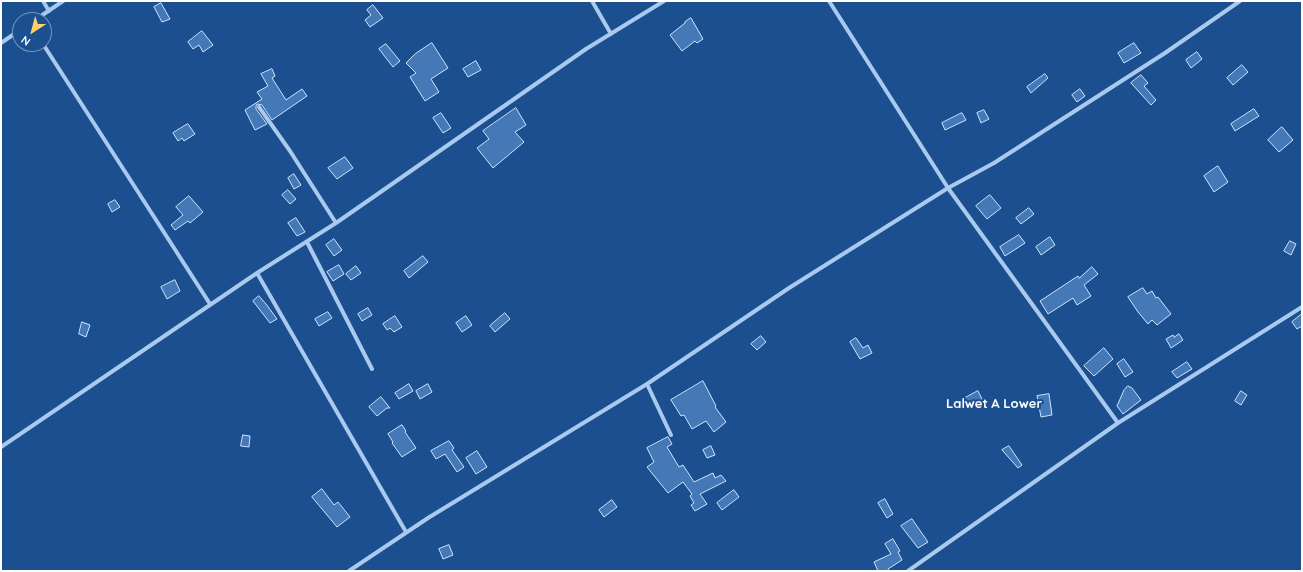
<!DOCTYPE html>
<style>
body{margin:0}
#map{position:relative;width:1303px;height:572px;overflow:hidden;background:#1b4f8f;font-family:Quicksand,sans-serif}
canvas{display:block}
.frame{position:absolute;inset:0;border:2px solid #fff;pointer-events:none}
.north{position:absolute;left:12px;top:12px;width:40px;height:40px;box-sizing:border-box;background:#1b4f8f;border:1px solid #7695bc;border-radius:50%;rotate:216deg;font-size:11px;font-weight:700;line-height:16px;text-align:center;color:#fff}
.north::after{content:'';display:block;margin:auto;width:14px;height:18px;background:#ffd166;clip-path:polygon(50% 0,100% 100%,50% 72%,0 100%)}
</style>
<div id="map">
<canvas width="1303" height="572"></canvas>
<div class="frame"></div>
<div class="north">N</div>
</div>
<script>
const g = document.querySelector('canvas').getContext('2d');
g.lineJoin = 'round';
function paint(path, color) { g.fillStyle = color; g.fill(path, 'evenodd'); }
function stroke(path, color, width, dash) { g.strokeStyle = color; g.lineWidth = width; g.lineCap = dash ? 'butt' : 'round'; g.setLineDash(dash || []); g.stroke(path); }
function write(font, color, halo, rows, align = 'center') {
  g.font = font + ' Quicksand,sans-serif'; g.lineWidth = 4; g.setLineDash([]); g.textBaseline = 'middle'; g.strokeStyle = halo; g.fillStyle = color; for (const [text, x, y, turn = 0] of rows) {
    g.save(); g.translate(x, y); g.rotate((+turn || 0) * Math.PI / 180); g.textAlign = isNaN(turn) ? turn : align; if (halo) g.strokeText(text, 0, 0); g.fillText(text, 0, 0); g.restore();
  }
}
const building = new Path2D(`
 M161 3 170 19 162 22 154 7Z
 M373 5 383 18 370 27 365 20 371 15 367 10Z
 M691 18 703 39 697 43 695 41 682 51 670 35 685 23V22Z
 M202 31 213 45 203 52 199 45 193 49 188 42Z
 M432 43 448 68 431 79 439 92 425 101 410 77 416 73 406 63 415 54Z
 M1134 43 1141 53 1124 63 1118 53Z
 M386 44 400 61 393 67 379 49Z
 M1197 52 1202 59 1191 68 1186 60Z
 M476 61 481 70 468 77 463 69Z
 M1242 65 1248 72 1233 85 1227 78Z
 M272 69 275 76 272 78 286 100 302 89 307 96 272 120 262 105 257 104 256 106V109L267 124 255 130 245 110 262 99 257 92 268 86 261 74Z
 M1045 74 1048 78 1031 93 1027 87Z
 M1141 75 1148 83 1144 86 1156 100 1151 105 1131 83Z
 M1080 89 1085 96 1077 102 1072 95Z
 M516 108 526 125 515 132 524 142 493 168 477 148 489 139 483 131Z
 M1254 109 1259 116 1235 131 1231 124Z
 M984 110 989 119 981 123 977 113Z
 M441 113 451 128 443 133 433 118Z
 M962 113 966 120 945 130 942 123Z
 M188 124 195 134 184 141 182 138 178 141 173 133Z
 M1282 127 1293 140 1279 152 1268 140Z
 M345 157 353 168 337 179 328 168Z
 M1218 166 1228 182 1214 192 1204 176Z
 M294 174 301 185 294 189 288 178Z
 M288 190 296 199 290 204 282 195Z
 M990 195 1001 208 987 219 976 206Z
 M189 196 203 212 190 223 188 221 175 230 171 225 183 215 176 207Z
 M115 200 120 207 112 212 108 204Z
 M1029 208 1034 214 1021 224 1016 218Z
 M296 218 305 232 297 236 288 223Z
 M1019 235 1025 243 1005 256 1000 247Z
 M1050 237 1055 245 1041 255 1036 247Z
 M334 239 342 250 334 256 326 245Z
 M1290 241 1296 244 1291 255 1284 251Z
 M423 256 428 262 409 278 404 271Z
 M339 265 344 274 333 281 327 272Z
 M356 266 361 273 351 280 346 274Z
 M1092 267 1098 274 1084 285 1091 296 1077 305 1073 298 1048 314 1040 301 1078 276 1079 278Z
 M175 280 180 291 167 299 161 287Z
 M1143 288 1147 294 1152 291 1156 298 1158 297 1171 314 1157 325 1152 320 1148 324 1138 312 1128 297Z
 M259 296 266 304 277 319 270 323 253 301Z
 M368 308 372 315 362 321 358 314Z
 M328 312 332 318 319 326 315 319Z
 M505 313 510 319 495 332 490 326Z
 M1302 314V326L1297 329 1292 322Z
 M395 316 402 327 394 332 390 328 387 330 383 324Z
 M466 316 472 325 462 332 456 323Z
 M82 322 90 325 86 337 79 334Z
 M1179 334 1183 340 1171 348 1166 339 1173 335 1174 337Z
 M761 336 766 342 757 350 751 344Z
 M856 338 863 348 868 345 872 353 860 359 850 342Z
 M1104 348 1113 359 1094 376 1084 366Z
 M1124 359 1133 372 1125 377 1117 364Z
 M1187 362 1192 369 1177 378 1172 372Z
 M703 381 716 406 715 407 726 422 714 432 706 421 692 429 684 415 681 416 671 400Z
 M409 384 413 391 399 399 395 393Z
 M428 384 432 392 420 399 416 391Z
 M1128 386 1132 388 1141 400 1123 414 1117 406 1124 390Z
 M978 391 983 401 971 408 965 398Z
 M1241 391 1247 395 1241 405 1235 401Z
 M1049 394 1052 415 1041 417 1037 396Z
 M381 397 390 408H387L377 416 369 407Z
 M402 425 406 431 405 432 416 448 402 457 392 443 393 442 388 434Z
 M243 435 250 436 249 447 241 446Z
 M668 437 672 444 667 447 679 467 683 465 694 482 713 473 715 478 721 475 726 481 700 494 707 504 695 511 691 505 694 503 690 496 692 494 683 482 668 493 647 467 654 462 647 448Z
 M449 441 454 448 452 450 464 467 457 472 445 454 436 459 431 451Z
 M711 446 715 455 707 458 703 450Z
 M1009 446 1022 465 1018 468 1002 450Z
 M477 451 487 467 476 474 466 458Z
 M322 489 334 505 338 502 350 517 337 527 312 497Z
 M734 490 739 497 722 510 717 503Z
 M885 499 893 514 887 518 878 503Z
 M612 500 617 507 604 517 599 510Z
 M912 519 928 542 918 548 901 526Z
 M893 539 900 551 898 552 902 560 888 569 889 571H878L874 562 891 554 885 544Z
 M449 545 453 555 443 559 439 549Z`);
const minor = new Path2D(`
 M43 1 49 11
 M592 1 611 34
 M829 1 948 188 1118 423
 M35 20 63 1
 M1 43 20 30
 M43 44 210 304
 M259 107 290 151 336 223
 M307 242 372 369
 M257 273 406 532
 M647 384 671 435
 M1 447 257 273 336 223 586 49 664 1
 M349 571 428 518 647 384 789 288 948 188 994 163 1165 53 1240 1
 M908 571 1118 423 1302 307`);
const quarterNames = [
 ["Lalwet A Lower",994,404]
];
paint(building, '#4478b7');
stroke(building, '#cfe3fa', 1);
stroke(minor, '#a9c9ee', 4);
write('bold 13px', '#fff', '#1b4f8f', quarterNames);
</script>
